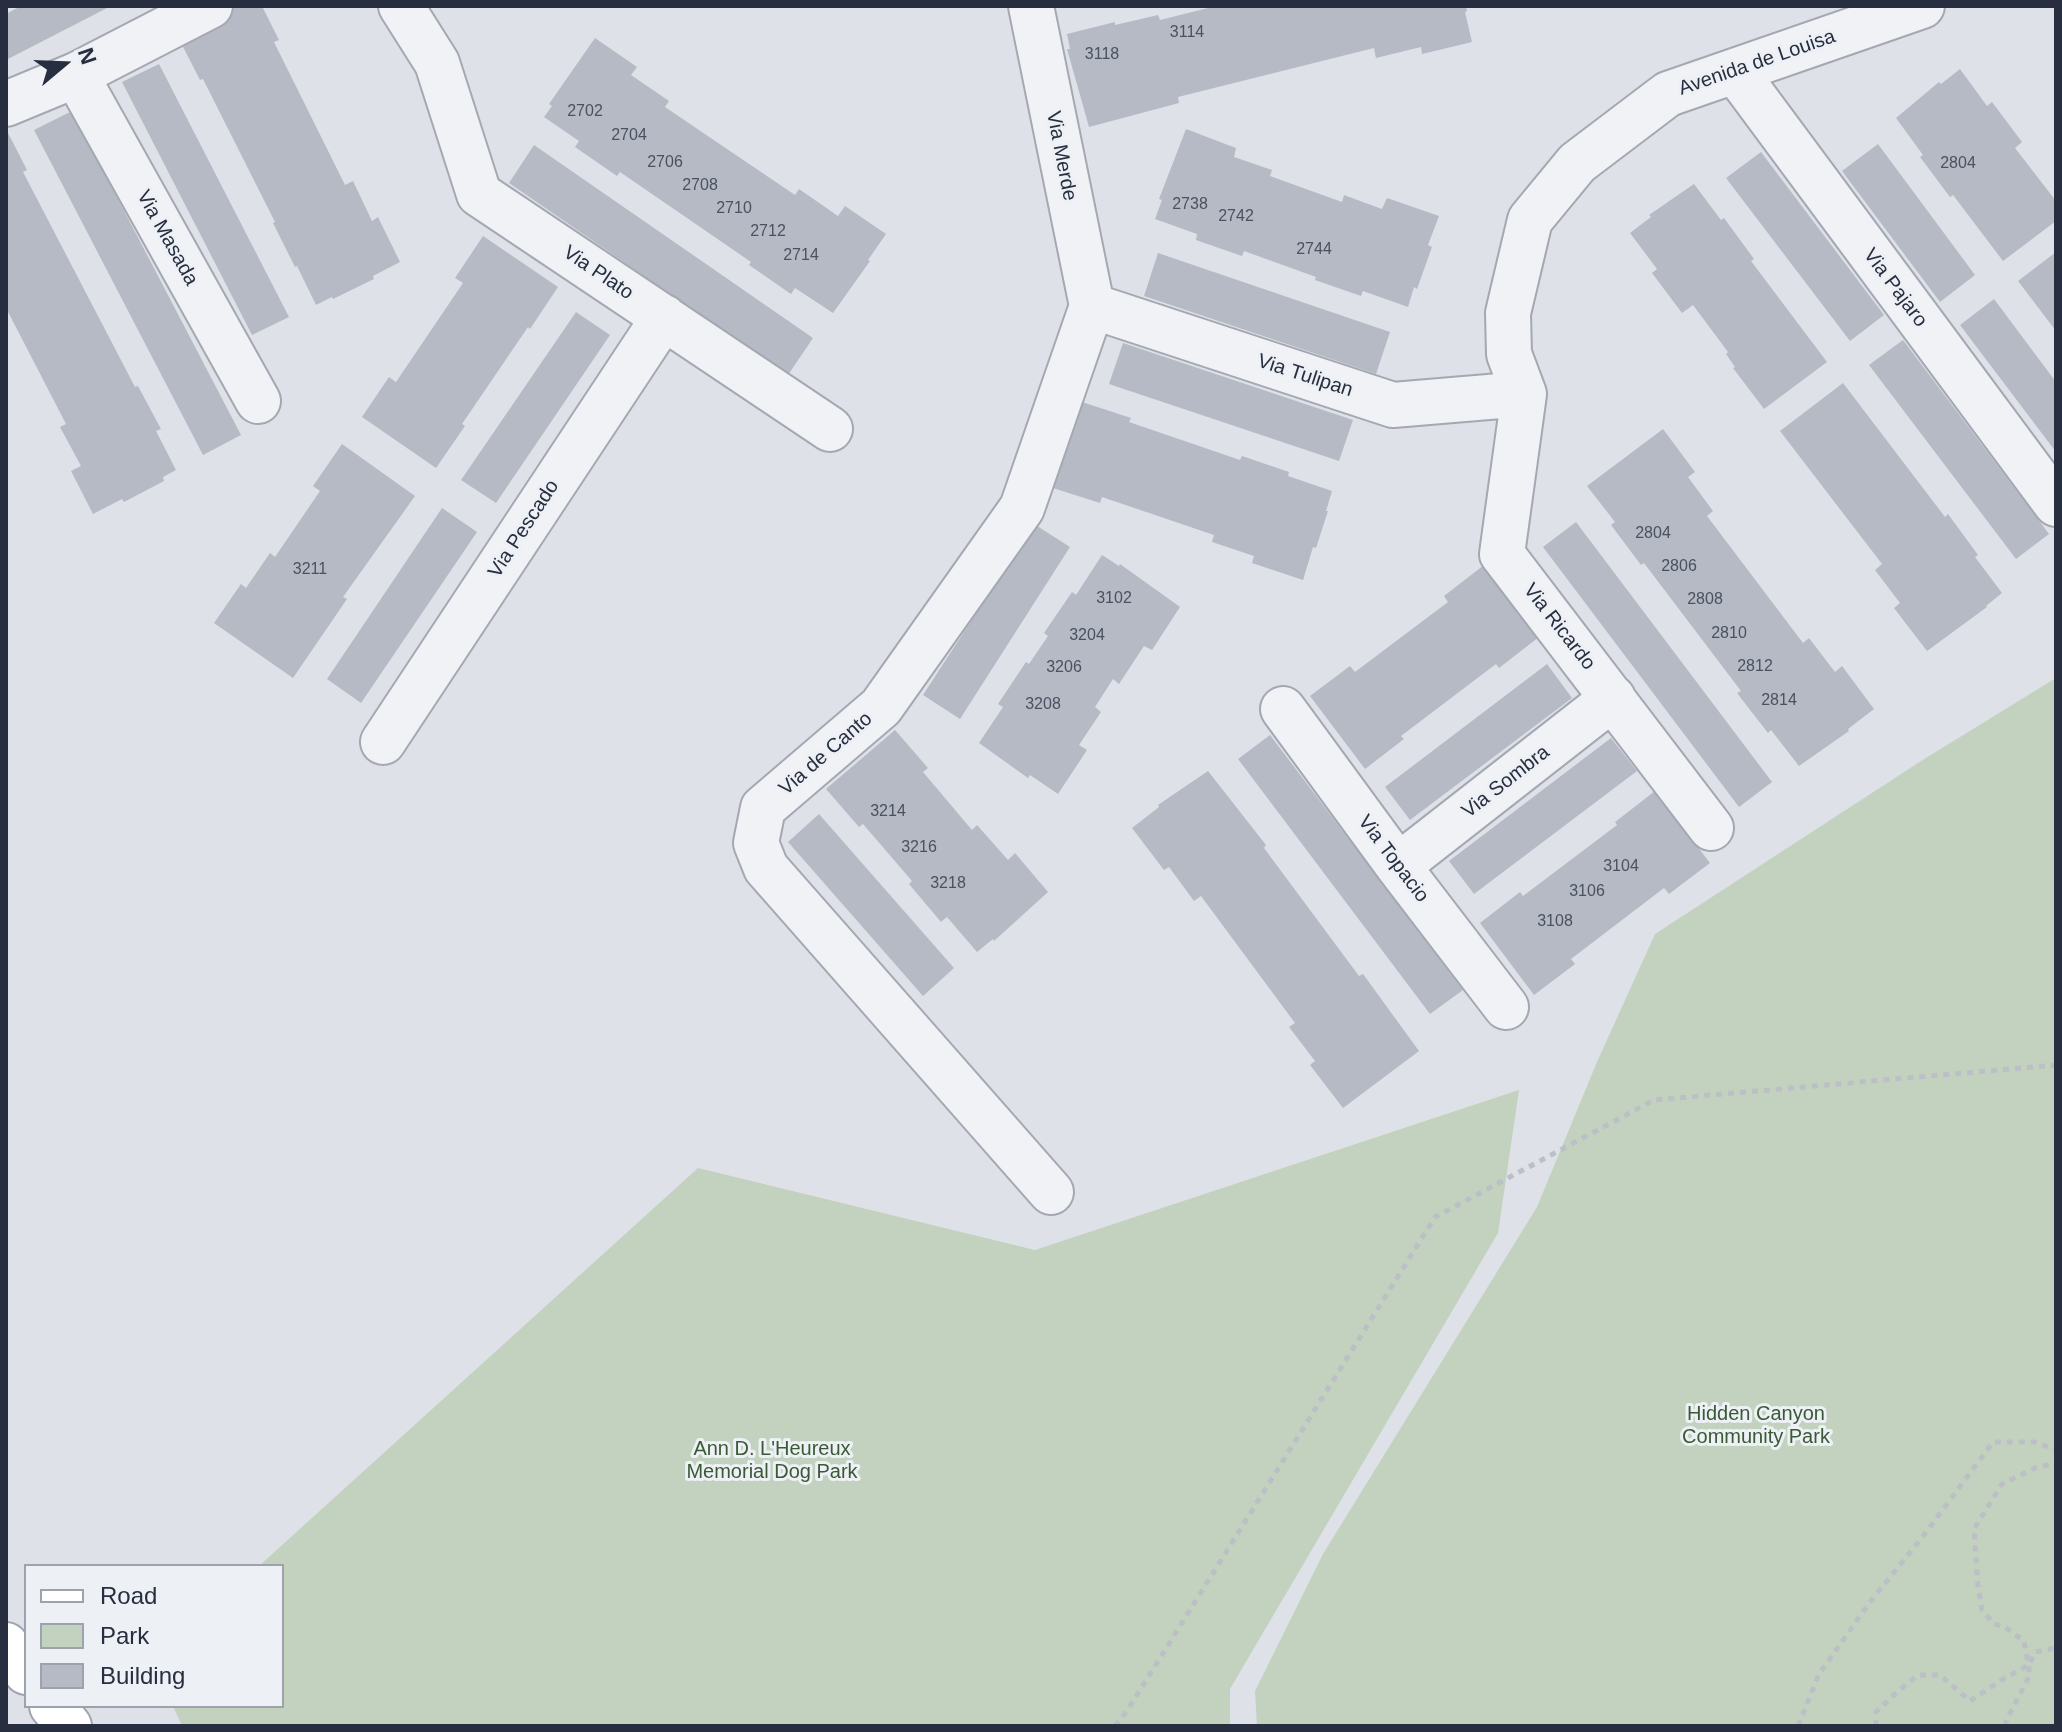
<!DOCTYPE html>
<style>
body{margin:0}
#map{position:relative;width:2062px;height:1732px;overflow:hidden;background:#dee1e8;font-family:Arial,sans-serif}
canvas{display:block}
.frame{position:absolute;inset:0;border:8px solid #272e3f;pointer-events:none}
.legend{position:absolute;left:24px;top:1564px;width:260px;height:144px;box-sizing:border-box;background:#edf0f5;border:2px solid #9ea2ac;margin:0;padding:10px 14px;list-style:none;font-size:24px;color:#272e3f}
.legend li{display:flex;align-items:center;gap:16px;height:40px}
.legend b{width:40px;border:2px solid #9ea2ac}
.north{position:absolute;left:24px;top:24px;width:80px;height:80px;-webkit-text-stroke:6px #edf0f5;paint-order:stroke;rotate:71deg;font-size:22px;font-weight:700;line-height:32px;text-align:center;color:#272e3f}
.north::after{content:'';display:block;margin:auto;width:28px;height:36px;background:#272e3f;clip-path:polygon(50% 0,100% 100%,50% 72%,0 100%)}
</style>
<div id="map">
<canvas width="2062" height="1732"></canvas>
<div class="frame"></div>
<ul class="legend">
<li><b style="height:10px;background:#fff"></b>Road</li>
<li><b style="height:22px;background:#c2d2bf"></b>Park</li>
<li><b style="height:22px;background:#b5bac5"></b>Building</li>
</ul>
<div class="north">N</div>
</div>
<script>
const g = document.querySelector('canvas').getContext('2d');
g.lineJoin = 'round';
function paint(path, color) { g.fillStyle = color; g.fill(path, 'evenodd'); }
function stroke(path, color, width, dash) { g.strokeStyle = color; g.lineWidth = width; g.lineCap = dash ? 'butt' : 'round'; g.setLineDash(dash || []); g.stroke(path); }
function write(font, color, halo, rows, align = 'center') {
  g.font = font + ' Arial,sans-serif'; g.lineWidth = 6; g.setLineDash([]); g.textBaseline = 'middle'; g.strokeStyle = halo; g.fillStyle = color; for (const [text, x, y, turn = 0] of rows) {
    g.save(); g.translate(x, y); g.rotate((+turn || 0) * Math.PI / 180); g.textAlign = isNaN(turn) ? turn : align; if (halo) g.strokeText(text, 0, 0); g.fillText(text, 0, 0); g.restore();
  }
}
const green = new Path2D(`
 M2056 678V1726H1257L1255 1691 1323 1554 1537 1207 1597 1062 1655 934 1921 761Z
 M1519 1090 1498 1233 1230 1689V1726H182L173 1706H282V1566H259L698 1168 1035 1250Z`);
const building = new Path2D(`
 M21 6H111L6 60V14Z
 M236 6H262L279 40 274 42 345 185 353 181 372 221 378 217 400 262 373 276 374 279 333 299 332 297 316 305 297 266 295 267 273 223 275 222 203 79 200 80 177 35Z
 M1216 6H1466L1467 11 1465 12 1472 42 1422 54 1421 47 1376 58 1374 48 1178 97 1179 103 1089 127 1067 49H1070L1067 34 1115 22V25L1158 15 1160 20Z
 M595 38 637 67 631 75 669 101 665 107 795 195 799 189 838 216 845 206 886 234 868 260 870 261 833 313 795 288 791 294 749 265 751 262 620 172 617 176 575 147 579 141 544 117 552 106 549 104Z
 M159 64 289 317 252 335 122 82Z
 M1960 69 1987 106 1992 102 2022 142 2015 148 2056 201V221L2003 261 1953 195 1950 197 1920 157 1923 155 1896 118 1939 82 1941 84Z
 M72 111 241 435 203 455 34 130Z
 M6 129 27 170 23 172 135 387 138 386 161 429 156 431 176 470 163 477 164 481 124 502 122 499 93 514 71 471 81 466 60 427 66 424 6 308Z
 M1186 129 1236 148 1234 157 1272 170 1270 176 1342 202 1344 195 1382 209 1387 198 1439 216 1428 245 1432 247 1417 289 1414 287 1408 307 1363 291 1361 296 1315 280 1316 277 1244 251 1242 256 1196 240 1197 234 1155 219 1162 200 1159 199Z
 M1878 144 1975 275 1940 302 1842 171Z
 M534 145 813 338 788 375 509 183Z
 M1761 152 1884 315 1850 341 1726 178Z
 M1694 184 1721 220 1724 218 1754 259 1751 261 1827 362 1764 409 1733 368 1735 367 1726 354 1728 352 1693 305 1682 313 1652 273 1657 269 1630 233 1651 217 1649 215Z
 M483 236 558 287 530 329 528 327 462 424 465 426 436 468 362 417 389 377 396 382 463 283 455 278Z
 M2056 252V331L2018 281Z
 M1158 253 1390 332 1376 374 1144 296Z
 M1994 299 2056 382V452L1960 325Z
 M576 312 610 335 496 503 461 480Z
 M1903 340 2049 534 2016 559 1869 365Z
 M1123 343 1353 420 1339 461 1109 384Z
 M1843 383 1945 517 1948 514 1978 555 1975 557 2002 593 1986 606 1987 607 1927 651 1894 608 1900 603 1875 570 1882 564 1780 431Z
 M1082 402 1131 418 1129 422 1240 460 1242 456 1289 472 1288 476 1332 491 1326 511H1328L1316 548 1313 547 1303 580 1252 563 1254 556 1212 542 1214 535 1102 497 1100 503 1053 488Z
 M1663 429 1695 472 1688 477 1713 511 1707 516 1803 643 1809 638 1835 672 1842 666 1874 709 1848 729 1849 731 1799 766 1771 730 1768 733 1737 693 1741 691 1644 563 1641 565 1611 525 1615 522 1587 486Z
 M342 444 415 496 343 597 347 599 293 678 214 623 241 584 246 588 270 553 275 557 320 491 313 486Z
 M442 508 477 532 361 703 327 679Z
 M1576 522 1772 782 1739 807 1543 547Z
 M1034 524 1070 547 960 719 923 695Z
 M1102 555 1119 566 1120 564 1180 607 1152 650 1144 646 1119 684 1113 679 1095 707 1101 712 1079 745 1087 750 1058 794 1030 775 1028 778 979 743 1003 707 998 704 1026 662 1029 664 1048 636 1044 633 1072 592 1076 595Z
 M1484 565 1539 637 1499 668 1496 664 1401 736 1404 739 1365 769 1310 696 1350 666 1355 672 1448 602 1444 596Z
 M1547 664 1572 698 1410 820 1385 787Z
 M895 730 928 768 923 772 972 830 977 825 1008 860 1015 853 1048 892 994 941 993 939 977 952 947 917 941 922 909 884 912 881 863 824 859 827 826 789Z
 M1270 735 1463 990 1430 1014 1238 759Z
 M1611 738 1637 771 1474 894 1449 861Z
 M1208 771 1266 845 1264 848 1359 976 1363 974 1419 1051 1343 1108 1310 1065 1315 1061 1289 1027 1295 1023 1201 896 1194 901 1169 867 1164 870 1132 828 1159 807 1158 805Z
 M1655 791 1710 863 1669 894 1664 888 1571 959 1575 964 1534 995 1480 923 1520 892 1523 896 1617 825 1615 822Z
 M819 814 954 968 923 996 788 842Z`);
const path = new Path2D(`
 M1115 1726 1127 1711 1435 1217 1654 1100 2056 1065
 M1798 1726 1819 1674 1870 1602 1924 1535 1993 1442H2035L2056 1450
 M1876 1726V1712L1897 1692 1918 1675H1940L1970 1701 2003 1679 2029 1665 2035 1652 2056 1648
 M2005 1726 2007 1719 2030 1675 2024 1641 2005 1627 1994 1624 1982 1610 1978 1586 1974 1529 2002 1484 2035 1468 2056 1463`);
const minor = new Path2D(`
 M401 6 437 63 479 194 830 429
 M1031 6 1092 306
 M1735 71 2056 504
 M76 75 258 401
 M6 104 76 75 210 6
 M1092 306 1393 405 1524 394
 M1283 709 1398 866 1506 1007
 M383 742 664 317
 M1711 828 1502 554 1524 394 1509 354 1508 313 1530 220 1577 163 1668 94 1922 6
 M1398 866 1613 698
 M1051 1192 766 868 756 843 763 808 881 707 1022 508 1092 306`);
const primary = new Path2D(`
 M6 1645 26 1672
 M52 1706 69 1726`);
const numberNames = [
 ["3114",1187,33],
 ["3118",1102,55],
 ["2702",585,112],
 ["2704",629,136],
 ["2706",665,163],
 ["2804",1958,164],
 ["2708",700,186],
 ["2738",1190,205],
 ["2710",734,209],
 ["2742",1236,217],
 ["2712",768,232],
 ["2744",1314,250],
 ["2714",801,256],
 ["2804",1653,534],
 ["2806",1679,567],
 ["3211",310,570],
 ["3102",1114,599],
 ["2808",1705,600],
 ["2810",1729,634],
 ["3204",1087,636],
 ["2812",1755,667],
 ["3206",1064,668],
 ["2814",1779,701],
 ["3208",1043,705],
 ["3214",888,812],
 ["3216",919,848],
 ["3104",1621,867],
 ["3218",948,884],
 ["3106",1587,892],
 ["3108",1555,922]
];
const streetNames = [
 ["Avenida de Louisa",1757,63,-19],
 ["Via Merde",1061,156,79],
 ["Via Masada",167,238,61],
 ["Via Plato",598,273,34],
 ["Via Pajaro",1895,288,53],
 ["Via Tulipan",1305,376,18],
 ["Via Pescado",524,529,-57],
 ["Via Ricardo",1559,627,52],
 ["Via de Canto",826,754,-41],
 ["Via Sombra",1506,782,-38],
 ["Via Topacio",1393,859,53]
];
const parkNames = [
 ["Hidden Canyon",1756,1414],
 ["Community Park",1756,1437],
 ["Ann D. L'Heureux",772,1449],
 ["Memorial Dog Park",772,1472]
];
paint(green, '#c2d2bf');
paint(building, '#b5bac5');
stroke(minor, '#a3a8b2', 48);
stroke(primary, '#9da5b3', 48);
stroke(path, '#bcbfc6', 5, [6, 6]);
stroke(minor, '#f1f2f6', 44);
stroke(primary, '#fff', 44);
write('16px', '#4a5160', null, numberNames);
write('20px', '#272e3f', '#edf0f5', streetNames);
write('20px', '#395a34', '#edf0f5', parkNames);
</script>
